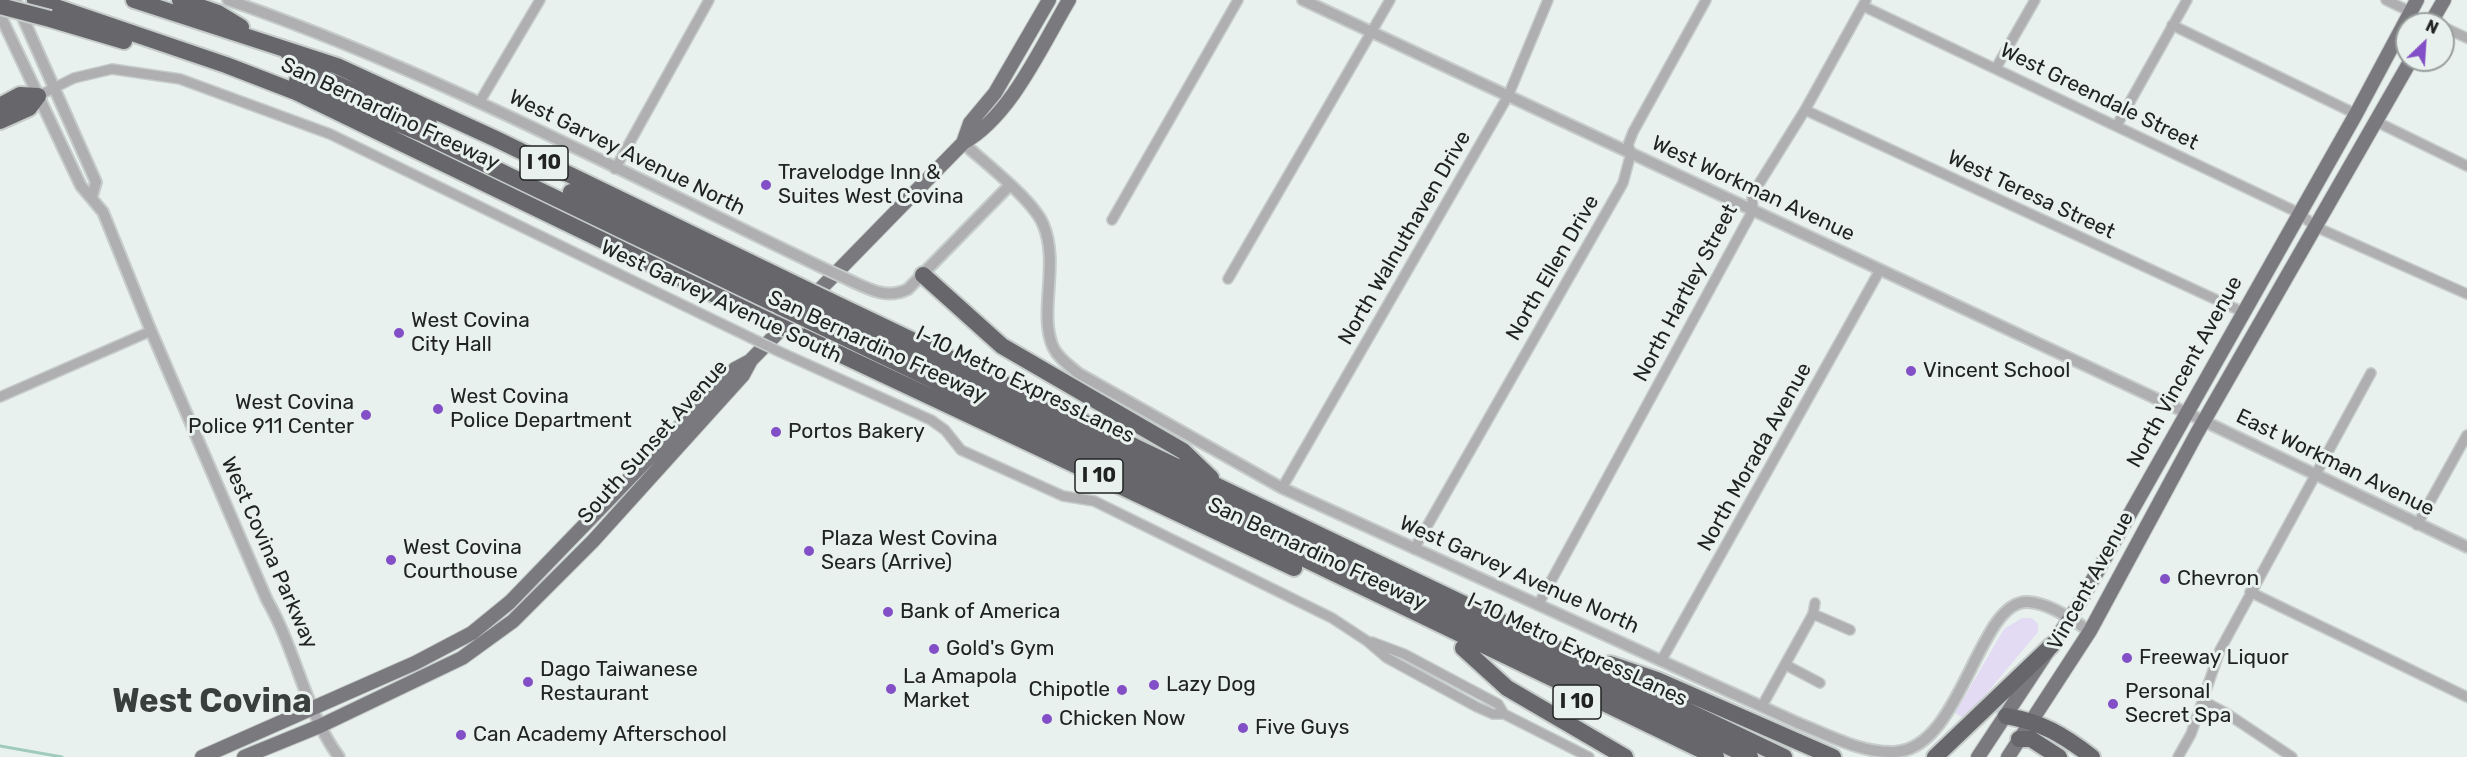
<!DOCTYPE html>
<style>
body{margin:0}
#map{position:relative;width:2467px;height:757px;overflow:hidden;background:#e9f1ee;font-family:Rubik,sans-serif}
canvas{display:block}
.north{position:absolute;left:2395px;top:12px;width:60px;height:60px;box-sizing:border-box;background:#e9f1ee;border:2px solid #999f9c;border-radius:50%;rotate:25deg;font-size:16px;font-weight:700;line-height:24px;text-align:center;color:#202322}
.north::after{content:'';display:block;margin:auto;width:21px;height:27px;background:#834fc6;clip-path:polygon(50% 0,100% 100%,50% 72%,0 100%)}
</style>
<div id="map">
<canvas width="2467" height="757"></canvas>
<div class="north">N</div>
</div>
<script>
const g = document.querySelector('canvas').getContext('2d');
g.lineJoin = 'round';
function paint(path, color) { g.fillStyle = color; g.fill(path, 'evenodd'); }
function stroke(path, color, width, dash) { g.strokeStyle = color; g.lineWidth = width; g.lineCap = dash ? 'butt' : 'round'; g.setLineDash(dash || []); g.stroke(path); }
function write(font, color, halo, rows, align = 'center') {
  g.font = font + ' Rubik,sans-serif'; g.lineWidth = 6; g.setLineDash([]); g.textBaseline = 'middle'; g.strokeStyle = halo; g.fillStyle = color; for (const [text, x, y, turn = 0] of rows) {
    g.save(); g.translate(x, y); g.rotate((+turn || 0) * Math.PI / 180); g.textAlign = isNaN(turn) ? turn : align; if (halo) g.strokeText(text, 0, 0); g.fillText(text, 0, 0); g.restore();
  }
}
const green = new Path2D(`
 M2022 618H2032L2038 624V632L1965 719 1955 713 2004 629Z`);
const stream = new Path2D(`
 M0 746 62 757`);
const minor = new Path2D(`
 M2386 0 2411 12
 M1863 6 2299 213 2316 227 2467 294
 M2172 25 2356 114
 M2443 27 2467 38
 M1996 68 2035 0
 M38 96 74 78 112 69 180 79 330 134 751 338
 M479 103 540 0
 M1805 110 2243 312
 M2377 122 2467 166
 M2117 125 2187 0
 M615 169 709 0
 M1112 220 1238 0
 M1228 279 1390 0
 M780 352 931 420 945 430 961 450 1063 496 1094 501 1332 618 1367 641 1387 658 1477 707 1493 714H1504L1589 757
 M0 397 151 331
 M1282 488 1508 96 1548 0
 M2417 525 2467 435
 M1414 549 1623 183 1631 153 1628 145 1633 132 1706 0
 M2250 592 2467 697
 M1538 605 1753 210 1752 195 1805 110 1866 0
 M1813 614 1850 630
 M1372 642 1404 654 1498 704 1504 714
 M1661 661 1880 270
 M1786 665 1820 683
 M2203 701 2226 713 2292 757
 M1762 706 1813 614 1815 603
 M2178 757 2191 734 2220 650 2371 373`);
const tertiary = new Path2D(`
 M15 0 96 182 92 196
 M228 0C433 71 626 174 821 267
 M1303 0 2187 413 2467 547
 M0 15 81 186 103 212 151 331 267 600C296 650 305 711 339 757
 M963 143C985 163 1032 199 1043 224 1060 263 1038 313 1053 347 1058 358 1070 366 1078 373L1282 488 1798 723C1828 735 1861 753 1894 752 1962 750 1978 599 2028 602 2050 603 2072 620 2090 631
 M849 280C869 289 887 300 908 289L1009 186`);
const primary = new Path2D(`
 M2430 24 2444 0
 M963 143 970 123 995 93 1049 0
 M202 757 415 663 472 633 510 602 735 369 750 361
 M244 757 320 726 462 658 513 621 593 541 743 375 751 360 963 143C1011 116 1041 47 1069 0
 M1978 757 2079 604 2356 114 2417 0
 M2008 757 2090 631 2197 433 2411 60`);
const motorway = new Path2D(`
 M35 0 226 65 296 92 767 320
 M134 0 337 66 496 139 799 286
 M180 0 218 13 241 27
 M50 19 124 41
 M286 50 305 70 429 124
 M297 81 425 135 779 306
 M0 106 20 95 38 96
 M0 121 29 108 38 96
 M571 192 789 296
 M923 275 1002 346 1183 451 1211 478
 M828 300 1784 757
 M818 310 1750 757
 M808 320 1716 757
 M795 333 1294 568
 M1463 648 1507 688 1625 757
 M1610 664 1657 680 1833 757
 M2006 716C2042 722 2063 735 2092 757
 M2019 739H2031L2059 757
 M1935 757 2052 645`);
const minorBridge = new Path2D(`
 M751 338 780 352`);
const tertiaryBridge = new Path2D(`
 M821 267 849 280`);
const motorwayBridge = new Path2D(`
 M0 6 50 19
 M799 286 828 300
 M789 296 818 310
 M779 306 808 320
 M767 320 795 333`);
const markers = [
 [766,185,6,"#834fc6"],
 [399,333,6,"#834fc6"],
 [1911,371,6,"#834fc6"],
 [438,409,6,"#834fc6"],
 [366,415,6,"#834fc6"],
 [776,432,6,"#834fc6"],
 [809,551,6,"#834fc6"],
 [391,560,6,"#834fc6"],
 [2165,579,6,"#834fc6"],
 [888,612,6,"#834fc6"],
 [934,649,6,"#834fc6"],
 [2127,658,6,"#834fc6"],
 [528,682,6,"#834fc6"],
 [1154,685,6,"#834fc6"],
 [891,689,6,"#834fc6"],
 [1122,690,6,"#834fc6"],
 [2113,704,6,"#834fc6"],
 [1047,719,6,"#834fc6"],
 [1243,728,6,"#834fc6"],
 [461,735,6,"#834fc6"]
];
const shields = [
 [544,163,48],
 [1099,476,48],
 [1577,702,48]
];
const shieldNames = [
 ["I 10",544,163],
 ["I 10",1099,476],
 ["I 10",1577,702]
];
const streetNames = [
 ["West Greendale Street",2099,97,26],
 ["San Bernardino Freeway",390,114,25],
 ["West Garvey Avenue North",627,153,26],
 ["West Workman Avenue",1753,189,25],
 ["West Teresa Street",2031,195,25],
 ["North Walnuthaven Drive",1405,238,-60],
 ["North Ellen Drive",1553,268,-60],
 ["North Hartley Street",1686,293,-62],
 ["West Garvey Avenue South",721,302,25],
 ["San Bernardino Freeway",877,347,25],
 ["North Vincent Avenue",2185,372,-61],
 ["I-10 Metro ExpressLanes",1025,385,26],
 ["South Sunset Avenue",653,442,-48],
 ["North Morada Avenue",1755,457,-61],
 ["East Workman Avenue",2335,463,26],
 ["West Covina Parkway",269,553,66],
 ["San Bernardino Freeway",1317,554,25],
 ["West Garvey Avenue North",1519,575,24],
 ["Vincent Avenue",2091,581,-61],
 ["I-10 Metro ExpressLanes",1577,650,25]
];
const poiNames = [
 ["Travelodge Inn &",778,173],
 ["Suites West Covina",778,197],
 ["West Covina",411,321],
 ["City Hall",411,345],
 ["Vincent School",1923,371],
 ["West Covina",450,397],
 ["Police Department",450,421],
 ["West Covina",354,403,"right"],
 ["Police 911 Center",354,427,"right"],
 ["Portos Bakery",788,432],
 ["Plaza West Covina",821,539],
 ["Sears (Arrive)",821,563],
 ["West Covina",403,548],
 ["Courthouse",403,572],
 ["Chevron",2177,579],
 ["Bank of America",900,612],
 ["Gold's Gym",946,649],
 ["Freeway Liquor",2139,658],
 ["Dago Taiwanese",540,670],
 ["Restaurant",540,694],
 ["La Amapola",903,677],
 ["Market",903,701],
 ["Lazy Dog",1166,685],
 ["Chipotle",1110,690,"right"],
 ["Personal",2125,692],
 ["Secret Spa",2125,716],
 ["Chicken Now",1059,719],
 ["Five Guys",1255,728],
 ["Can Academy Afterschool",473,735]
];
const townNames = [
 ["West Covina",212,702]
];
paint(green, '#e3dbf4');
stroke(stream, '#9fcabc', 3);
stroke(minor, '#c5ccc9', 12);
stroke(tertiary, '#c5ccc9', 14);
stroke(primary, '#c5ccc9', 16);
stroke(motorway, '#c5ccc9', 20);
stroke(minor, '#afaeb1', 9);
stroke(tertiary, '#afaeb1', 10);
stroke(primary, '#7a797e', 14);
stroke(motorway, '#67666b', 16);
stroke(minorBridge, '#c5ccc9', 12, []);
stroke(tertiaryBridge, '#c5ccc9', 14, []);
stroke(motorwayBridge, '#c5ccc9', 20, []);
stroke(minorBridge, '#afaeb1', 9);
stroke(tertiaryBridge, '#afaeb1', 10);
stroke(motorwayBridge, '#67666b', 16);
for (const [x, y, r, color] of markers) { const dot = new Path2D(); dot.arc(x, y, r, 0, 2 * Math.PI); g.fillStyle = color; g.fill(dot); stroke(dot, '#e9f1ee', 2); }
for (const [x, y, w] of shields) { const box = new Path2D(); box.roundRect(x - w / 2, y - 17, w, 34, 4.5); g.fillStyle = '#e9f1ee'; g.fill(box); stroke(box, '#202322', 1.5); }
write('bold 20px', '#202322', null, shieldNames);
write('21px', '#202322', '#e9f1ee', streetNames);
write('21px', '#202322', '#e9f1ee', poiNames, 'left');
write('bold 33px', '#383f3c', '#e9f1ee', townNames);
</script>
